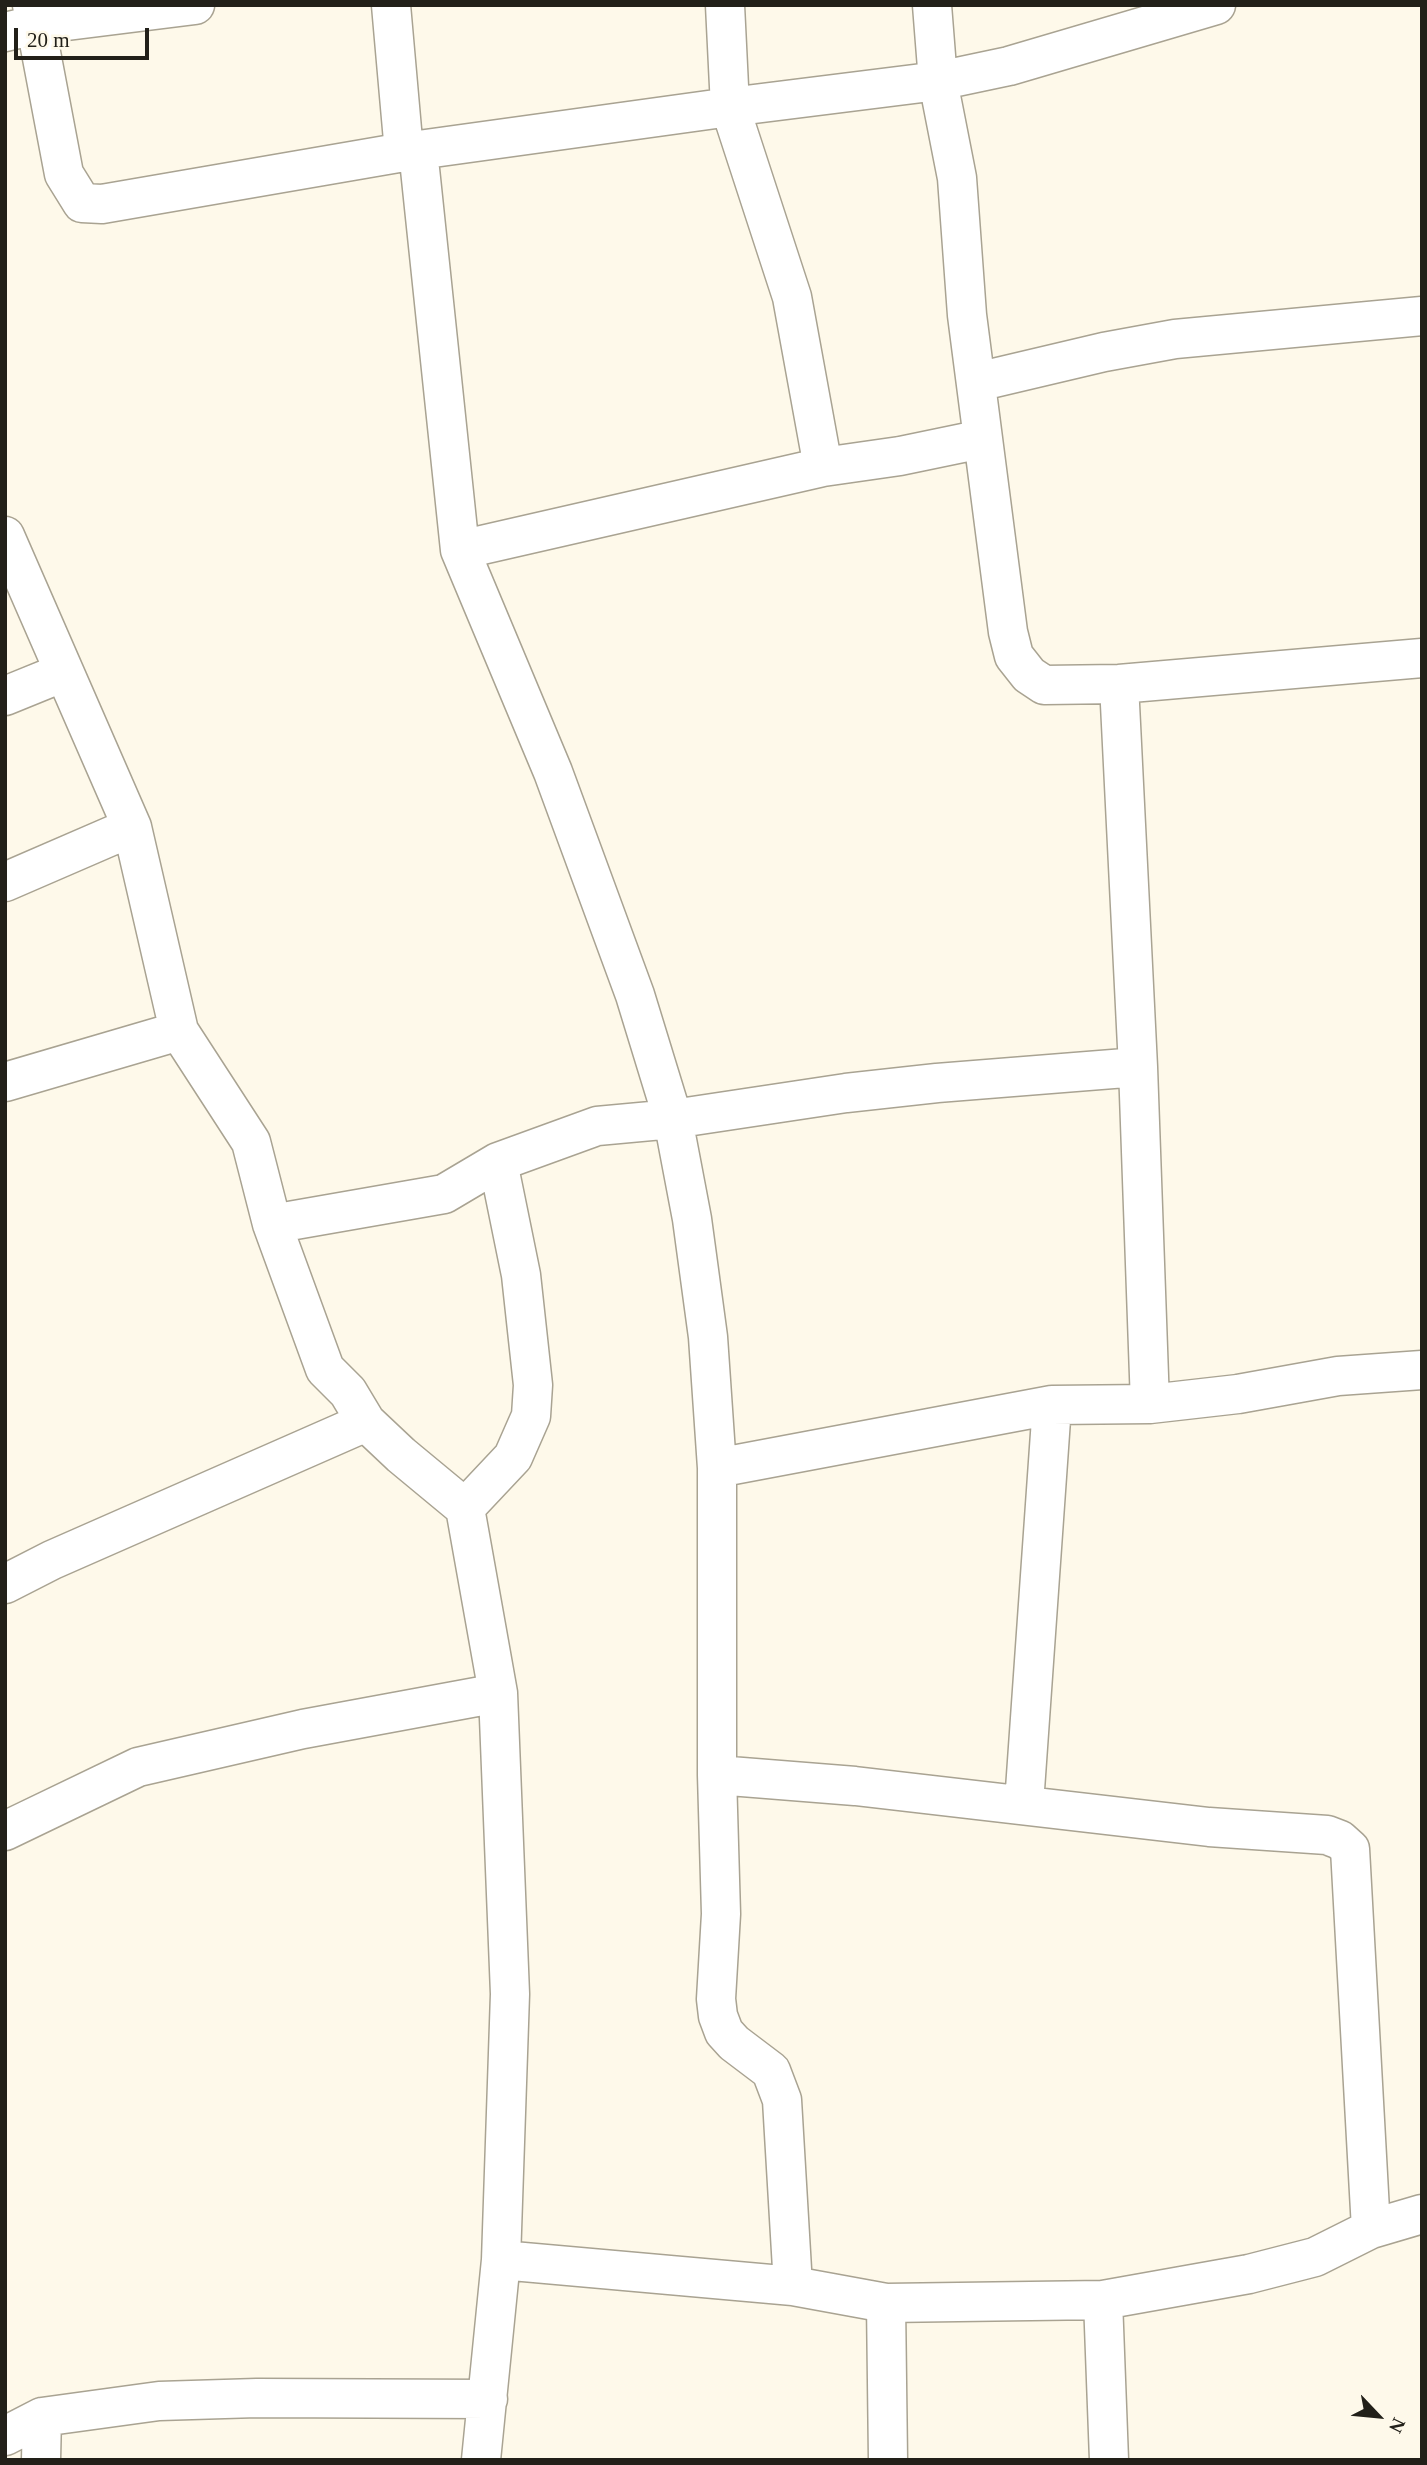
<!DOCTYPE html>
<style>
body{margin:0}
#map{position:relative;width:1427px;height:2465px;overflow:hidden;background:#fef9ea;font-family:"Times New Roman",serif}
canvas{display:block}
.frame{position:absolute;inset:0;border:7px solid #222019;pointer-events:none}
.north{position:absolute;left:1343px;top:2381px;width:70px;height:70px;-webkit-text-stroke:5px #fef9ea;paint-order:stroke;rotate:116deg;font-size:19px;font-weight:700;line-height:28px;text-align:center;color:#222019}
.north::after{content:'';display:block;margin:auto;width:24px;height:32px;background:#222019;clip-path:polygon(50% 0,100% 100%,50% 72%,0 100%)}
.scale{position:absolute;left:14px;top:28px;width:135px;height:32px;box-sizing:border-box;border:4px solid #222019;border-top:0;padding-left:9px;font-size:21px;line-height:24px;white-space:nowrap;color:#222019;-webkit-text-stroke:5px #fef9ea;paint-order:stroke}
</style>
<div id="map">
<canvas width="1427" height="2465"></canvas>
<div class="frame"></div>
<div class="north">N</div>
<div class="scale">20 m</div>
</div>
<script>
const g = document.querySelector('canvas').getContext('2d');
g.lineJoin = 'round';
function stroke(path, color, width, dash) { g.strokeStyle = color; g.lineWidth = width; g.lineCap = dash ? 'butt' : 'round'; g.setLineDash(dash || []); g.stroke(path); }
const street = new Path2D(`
 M32 5 64 174 82 203 102 204 404 152 730 107 938 81 1009 66 1216 5
 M391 5 404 152
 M725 5 730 107 792 297 823 467
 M932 5 938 81 957 178 967 315 1008 632 1014 656 1029 675 1044 685 1119 684 1422 658
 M5 32 35 25 195 5
 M418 150 460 550 553 772 635 995 673 1119 692 1219 708 1337 717 1468V1775L721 1914 716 1999 718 2016 724 2032 734 2043 771 2071 782 2100 793 2286
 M977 382 1104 352 1175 339 1422 316
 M5 536 132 827 179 1031 251 1142 272 1224 325 1369 348 1392 366 1422 401 1455 465 1508
 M460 550 823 467 900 456 982 439
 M1119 684 1138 1067 1150 1404
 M5 696 64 672
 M5 882 132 827
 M5 1082 179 1031
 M272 1224 444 1194 498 1162 597 1126 673 1119 846 1093 937 1083 1138 1067
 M717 1468 1052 1405 1150 1404 1238 1394 1338 1376 1422 1370
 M5 1584 52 1560 366 1422
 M717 1775 855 1786 1209 1827 1327 1835 1340 1840 1350 1849 1371 2229
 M1024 1804 1052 1405
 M5 1831 138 1767 303 1729 498 1693
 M501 2260 793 2286 886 2303 1103 2300 1249 2274 1315 2257 1371 2229 1422 2214
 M1103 2300 1109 2460
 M886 2303 888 2460
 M5 2436 42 2417 159 2401 257 2398 488 2399
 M41 2460 42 2417
 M481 2460 501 2260 510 1994 498 1693 465 1508 513 1457 531 1416 533 1385 521 1275 498 1162`);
stroke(street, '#a9a392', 41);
stroke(street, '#fff', 38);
</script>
